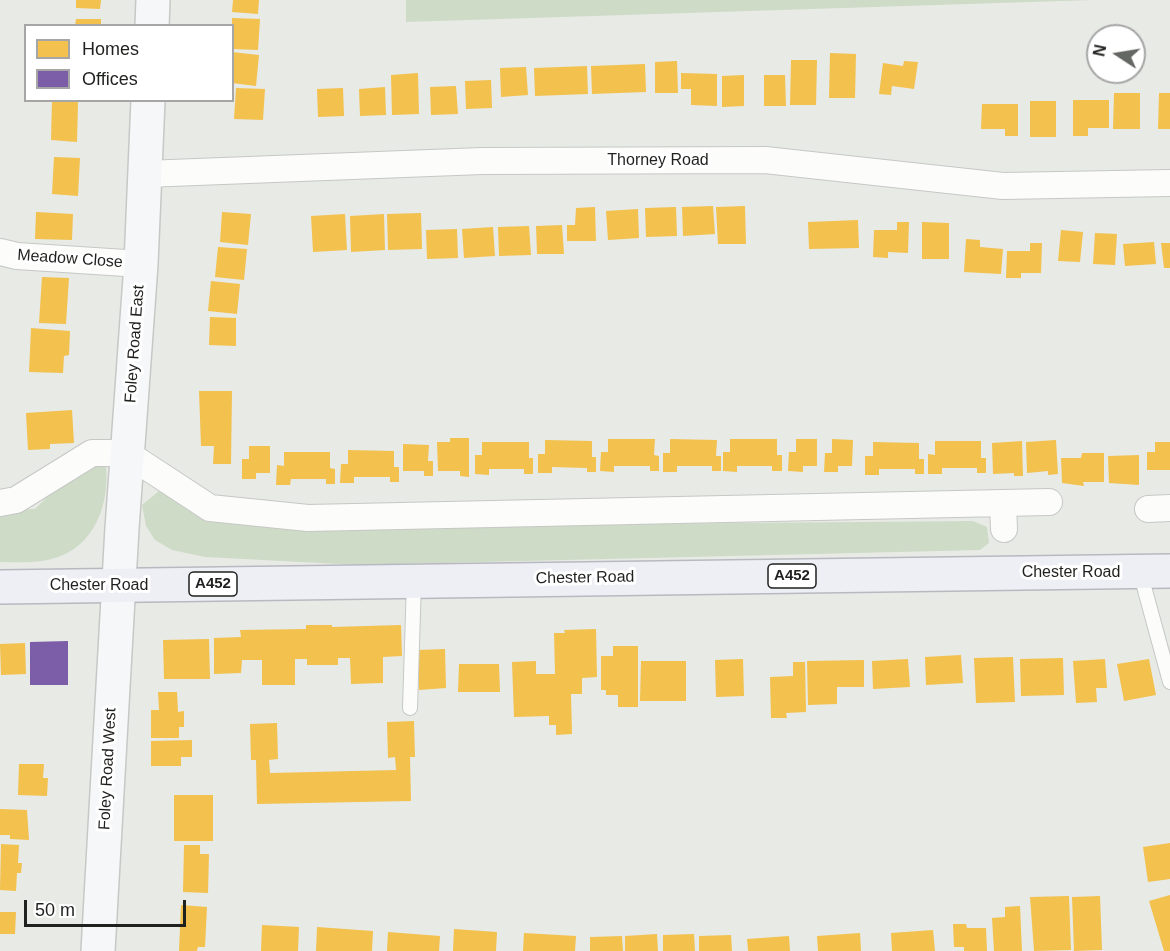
<!DOCTYPE html>
<style>
body{margin:0}
#map{position:relative;width:1170px;height:951px;overflow:hidden;background:#e8eae6;font-family:Helvetica,sans-serif}
canvas{display:block}
.legend{position:absolute;left:24px;top:24px;width:210px;height:78px;box-sizing:border-box;background:#fff;border:2px solid #a5a6a5;margin:0;padding:8px 10px;list-style:none;font-size:18px;color:#1f211e}
.legend li{display:flex;align-items:center;gap:12px;height:30px}
.legend b{width:30px;border:2px solid #a5a6a5}
.north{position:absolute;left:1086px;top:24px;width:60px;height:60px;box-sizing:border-box;background:#fff;border:2px solid #a5a6a5;border-radius:50%;rotate:282deg;font-size:16px;font-weight:700;line-height:24px;text-align:center;color:#1f211e}
.north::after{content:'';display:block;margin:auto;width:21px;height:27px;background:#656764;clip-path:polygon(50% 0,100% 100%,50% 72%,0 100%)}
.scale{position:absolute;left:24px;top:900px;width:162px;height:27px;box-sizing:border-box;border:3px solid #1f211e;border-top:0;padding-left:8px;font-size:18px;line-height:21px;white-space:nowrap;color:#1f211e;-webkit-text-stroke:4px #fff;paint-order:stroke}
</style>
<div id="map">
<canvas width="1170" height="951"></canvas>
<ul class="legend">
<li><b style="height:16px;background:#f2c14e"></b>Homes</li>
<li><b style="height:16px;background:#7b5ea7"></b>Offices</li>
</ul>
<div class="north">N</div>
<div class="scale">50 m</div>
</div>
<script>
const g = document.querySelector('canvas').getContext('2d');
g.lineJoin = 'round';
function paint(path, color) { g.fillStyle = color; g.fill(path, 'evenodd'); }
function stroke(path, color, width, dash) { g.strokeStyle = color; g.lineWidth = width; g.lineCap = dash ? 'butt' : 'round'; g.setLineDash(dash || []); g.stroke(path); }
function write(font, color, halo, rows, align = 'center') {
  g.font = font + ' Helvetica,sans-serif'; g.lineWidth = 6; g.setLineDash([]); g.textBaseline = 'middle'; g.strokeStyle = halo; g.fillStyle = color; for (const [text, x, y, turn = 0] of rows) {
    g.save(); g.translate(x, y); g.rotate((+turn || 0) * Math.PI / 180); g.textAlign = isNaN(turn) ? turn : align; if (halo) g.strokeText(text, 0, 0); g.fillText(text, 0, 0); g.restore();
  }
}
const green = new Path2D(`
 M406 0H1093L406 22Z
 M91 461 106 465C110 510 91 554 42 561 28 563 14 562 0 562V510L35 509 65 479Z
 M159 491 213 521 272 527 973 521 987 527 989 543 980 550 359 565 205 557 172 550 155 540 146 526 142 505Z`);
const homes = new Path2D(`
 M76 0H101L100 9 76 8Z
 M233 0H259L258 14 232 12Z
 M232 18 260 19 258 50 232 49Z
 M76 19H101V26H75Z
 M232 52 259 55 256 86 232 83Z
 M830 53 856 54 855 98H829Z
 M791 60H817L816 105H790Z
 M677 61 678 93H655V62Z
 M904 61 918 62 914 89 892 86 891 95 879 94 883 63 903 66Z
 M645 64 646 92 592 94 591 66Z
 M587 66 588 94 535 96 534 68Z
 M526 67 528 95 501 97 500 68Z
 M418 73 419 114 392 115 391 75Z
 M681 73 717 74V106L691 105V89H681Z
 M744 75V106L722 107V76Z
 M764 75H785L786 106H764Z
 M491 80 492 108 466 109 465 81Z
 M456 86 458 114 431 115 430 87Z
 M385 87 386 115 360 116 359 89Z
 M236 88 265 89 263 120 234 119Z
 M343 88 344 116 318 117 317 89Z
 M1114 93H1140V129H1113Z
 M1159 93H1170V129H1158Z
 M52 100 78 102 77 142 51 140Z
 M1073 100H1109V128H1088V136H1073Z
 M1030 101H1056V137H1030Z
 M982 104H1018V136H1005V129H981Z
 M54 157 80 158 78 196 52 194Z
 M713 206 715 234 683 236 682 207Z
 M745 206 746 244H718L716 207Z
 M595 207 596 241H567V225H575L576 208Z
 M676 207 677 236 646 237 645 208Z
 M638 209 639 238 608 240 606 211Z
 M36 212 73 214 72 240 35 239Z
 M222 212 251 214 248 245 220 242Z
 M421 213 422 249 388 250 387 214Z
 M345 214 347 250 313 252 311 216Z
 M384 214 385 250 351 252 350 216Z
 M858 220 859 248 809 249 808 222Z
 M897 222H909L908 253 888 252V258L873 257 874 230H897Z
 M922 222 949 223V259H922Z
 M562 225 564 254H537L536 226Z
 M529 226 531 255 499 256 498 227Z
 M493 227 495 256 464 258 462 229Z
 M457 229 458 258 427 259 426 230Z
 M1061 230 1083 232 1080 262 1058 261Z
 M1095 233 1117 234 1115 265 1093 264Z
 M966 239 980 240V247L1003 249 1001 274 964 272Z
 M1154 242 1156 264 1125 266 1123 244Z
 M1030 243H1042L1041 273H1021V278H1006L1007 251H1030Z
 M1161 243H1170V268H1164Z
 M218 247 247 249 244 280 215 277Z
 M42 277 69 278 66 324 39 323Z
 M211 281 240 284 237 314 208 311Z
 M210 317 236 318V346L209 345Z
 M31 328 70 331 69 355 64 356 63 373 29 372Z
 M199 391H232L231 464H213L214 446H201Z
 M72 410 74 443 50 444V449L28 450 26 413Z
 M450 438H469V477L460 476V471H438L437 442H450Z
 M608 439H655L654 455 659 456V471H650V466H614V472L600 471 601 452H608Z
 M670 439 717 440 716 456H721V471H712V466H677V472H663V453H670Z
 M730 439H777V455H782V471H772V466H737V472L723 471V452H730Z
 M796 439H817V466H803V472L788 471 789 452H796Z
 M832 439 853 440 852 466H838V472H824L825 453H832Z
 M545 440 592 441V457H596V472H587V468L552 467V473H538V454H545Z
 M1056 440 1058 474 1048 475V471L1027 473 1026 442Z
 M935 441H981V458H986V473H977V468H942V474H928V454L935 455Z
 M1022 441 1023 476H1014V473L993 474 992 443Z
 M482 442H529V458H533V474H524V469H489V475L475 474V455H482Z
 M873 442 919 443V459H924V474H915V469H879V475H865V456H873Z
 M1155 442H1170V470H1147V452H1155Z
 M403 444 429 445 428 461H433V476H424V471H403Z
 M249 446H270V473H256V479H242V459H249Z
 M348 450 394 451V467H399V482H390V477H354V483H340L341 464H348Z
 M284 452H330V468L335 469V484H326V479H291L290 485H276L277 465 284 466Z
 M1082 453H1104V482H1083L1084 486 1062 483 1061 458H1081Z
 M1139 455V485L1109 483 1108 456Z
 M306 625H332V627L401 625 402 656 383 657V683L351 684 350 658H338V665H307V659H295V685H262V660H242L241 673 214 674V638L241 637 240 630 306 629Z
 M596 629 597 677 582 678V694H571L572 734 556 735V725H549V716L514 717 512 662 536 661V674H555L554 633H565L564 630Z
 M209 639 210 679H164L163 640Z
 M25 643 26 674 1 675 0 644Z
 M613 646H638V707H618V695H606V690H601V656H613Z
 M445 649 446 688 419 690 418 650Z
 M961 655 963 683 926 685 925 657Z
 M1013 657 1015 702 976 703 974 658Z
 M1063 658 1064 695 1021 696 1020 659Z
 M743 659 744 696 716 697 715 660Z
 M908 659 910 687 873 689 872 661Z
 M1105 659 1107 688H1096L1097 702 1076 703 1073 661Z
 M1149 659 1156 695 1124 701 1117 664Z
 M864 660V687H837V704L808 705 807 661Z
 M641 661H686V701H640Z
 M793 662H805L806 712 786 713 787 718H771L770 677 793 676Z
 M459 664H499L500 692H458Z
 M158 692H177L178 712 184 711V727H179V738H151V710H159Z
 M414 721 415 757H410L411 801 257 804 256 760H251L250 724 277 723 278 759 269 760 270 773 396 770 395 757 388 758 387 722Z
 M192 740V757H181V766H151V741Z
 M19 764H44L43 778H48L47 796 18 795Z
 M174 795H213V841H174Z
 M0 809 27 810 29 840 10 839V835H0Z
 M1170 843V879L1148 882 1143 847Z
 M1 844 19 845 18 863H22L21 873H17L16 891 0 890Z
 M184 845H200V854H209L208 893 183 892Z
 M1170 895V951H1164L1149 901Z
 M1069 896 1071 950 1034 951 1030 897Z
 M1100 896 1102 950 1074 951 1072 897Z
 M181 905 207 907 205 947H198L197 951H179Z
 M1020 906 1022 951H994L992 918 1005 917V907Z
 M0 912H16L15 934H0Z
 M953 924H966L967 928H986L987 951H964V947H954Z
 M262 925 299 927 298 951H261Z
 M317 927 373 931 372 951H316Z
 M454 929 497 932 496 951H453Z
 M933 930 935 951H892L891 933Z
 M388 932 440 936 439 951H387Z
 M524 933 576 936 575 951H523Z
 M860 933 861 951H818L817 936Z
 M657 934 658 951H625V936Z
 M694 934 695 951H663V935Z
 M731 935 732 951H699V936Z
 M622 936 623 951H590V937Z
 M789 936 790 951H748L747 939Z`);
const offices = new Path2D(`
 M68 641V685H30V642Z`);
const service = new Path2D(`
 M1140 572 1170 682
 M410 708 414 581`);
const minor = new Path2D(`
 M145 174 482 161 765 160 1003 186 1170 183
 M0 252 17 256 141 264
 M0 503 16 500 92 453H126L210 508 308 518 1049 502
 M1003 505 1004 529
 M1148 509 1170 508`);
const secondary = new Path2D(`
 M152 26 153 0
 M98 951 122 528 141 264 148 100`);
const trunk = new Path2D(`
 M0 587 1170 571`);
const shields = [
 [792,576,48],
 [213,584,48]
];
const shieldNames = [
 ["A452",792,576],
 ["A452",213,584]
];
const streetNames = [
 ["Thorney Road",658,161],
 ["Meadow Close",70,259,4],
 ["Foley Road East",135,344,-86],
 ["Chester Road",1071,573],
 ["Chester Road",585,578,-1],
 ["Chester Road",99,586],
 ["Foley Road West",108,769,-87]
];
paint(green, '#cedbc7');
paint(homes, '#f2c14e');
paint(offices, '#7b5ea7');
stroke(service, '#c6c8c5', 16);
stroke(minor, '#c6c8c5', 28);
stroke(secondary, '#c6c8c5', 36);
stroke(trunk, '#b8b9c0', 36);
stroke(service, '#fcfcfb', 14);
stroke(minor, '#fcfcfb', 26);
stroke(secondary, '#f6f7f9', 33);
stroke(trunk, '#eeeef5', 33);
for (const [x, y, w] of shields) { const box = new Path2D(); box.roundRect(x - w / 2, y - 12, w, 24, 4.5); g.fillStyle = '#fff'; g.fill(box); stroke(box, '#1f211e', 1.5); }
write('bold 15px', '#1f211e', null, shieldNames);
write('16px', '#1f211e', '#fff', streetNames);
</script>
